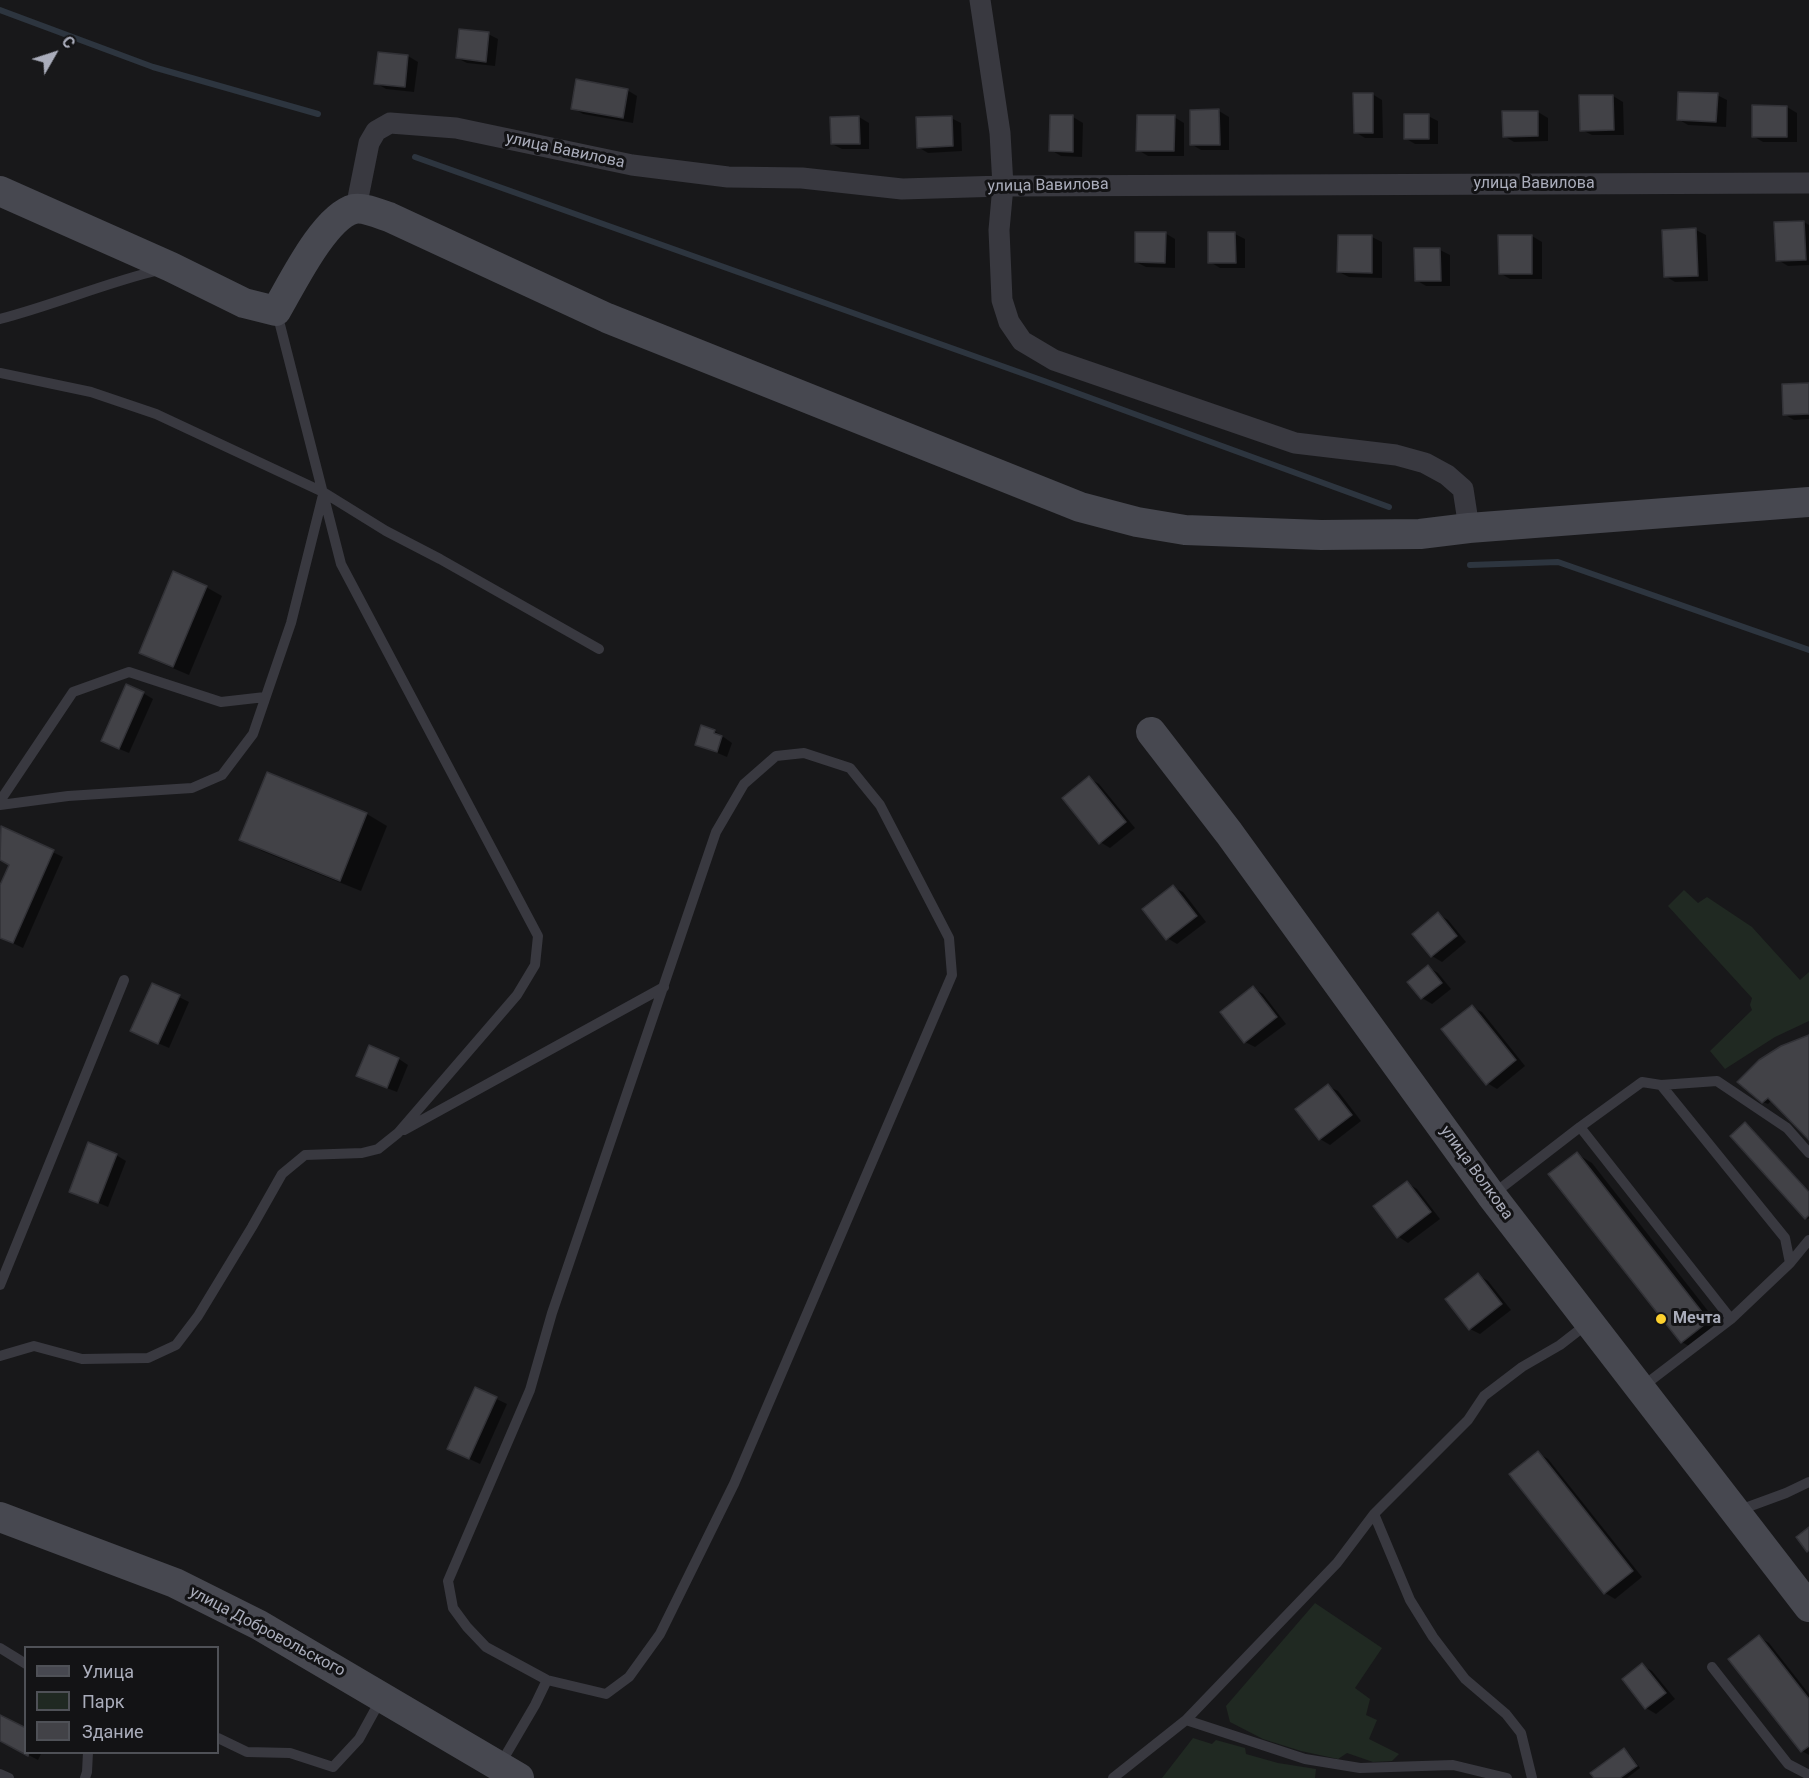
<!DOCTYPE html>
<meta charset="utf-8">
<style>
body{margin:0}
#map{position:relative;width:1809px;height:1778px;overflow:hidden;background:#18181a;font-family:Roboto,sans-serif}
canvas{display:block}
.legend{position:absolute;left:24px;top:1646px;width:195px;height:108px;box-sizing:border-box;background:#131315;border:2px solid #4f5157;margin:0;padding:8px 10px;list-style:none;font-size:18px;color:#aaadbb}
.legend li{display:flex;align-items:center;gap:12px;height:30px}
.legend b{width:30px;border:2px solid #4f5157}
.north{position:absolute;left:24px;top:24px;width:60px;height:60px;-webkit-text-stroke:4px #131315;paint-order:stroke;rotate:51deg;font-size:16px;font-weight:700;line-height:24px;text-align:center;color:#aaadbb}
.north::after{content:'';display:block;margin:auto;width:21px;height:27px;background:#aaadbb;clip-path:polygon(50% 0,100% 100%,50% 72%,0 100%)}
</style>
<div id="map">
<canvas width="1809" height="1778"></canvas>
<ul class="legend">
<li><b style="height:8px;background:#474850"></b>Улица</li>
<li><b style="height:16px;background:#202922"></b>Парк</li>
<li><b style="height:16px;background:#424247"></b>Здание</li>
</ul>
<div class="north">С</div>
</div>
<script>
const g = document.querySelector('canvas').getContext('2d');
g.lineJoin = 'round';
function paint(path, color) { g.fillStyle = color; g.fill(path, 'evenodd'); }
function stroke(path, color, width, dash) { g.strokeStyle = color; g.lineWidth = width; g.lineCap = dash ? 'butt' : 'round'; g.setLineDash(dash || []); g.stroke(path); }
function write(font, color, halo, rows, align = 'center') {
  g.font = font + ' Roboto,sans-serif'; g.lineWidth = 6; g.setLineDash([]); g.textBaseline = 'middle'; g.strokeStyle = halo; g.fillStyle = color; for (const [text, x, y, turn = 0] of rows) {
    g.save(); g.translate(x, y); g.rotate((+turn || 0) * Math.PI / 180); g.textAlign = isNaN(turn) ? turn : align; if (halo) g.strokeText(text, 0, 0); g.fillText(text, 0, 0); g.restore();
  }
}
const green = new Path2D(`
 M1684 890 1698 903 1707 897 1752 927 1800 980 1809 972V1021L1775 1037 1725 1069 1710 1051 1752 1010 1750 1005 1752 998 1668 906Z
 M1315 1603 1382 1648 1355 1688 1370 1699 1366 1715 1377 1720 1369 1739 1399 1754 1392 1761 1373 1762 1347 1753 1338 1759 1301 1751 1263 1739 1230 1722 1226 1706Z
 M1193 1738 1212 1744 1216 1740 1245 1748 1246 1754 1278 1763 1316 1769 1315 1778H1162Z`);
const shadow = new Path2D(`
 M488 34 498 39 495 66 467 63 457 58Z
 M408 56 418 62 414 92 386 89 376 83Z
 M627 90 637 96 633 123 583 114 573 108Z
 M1372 94 1382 100 1383 138H1365L1355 132Z
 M1717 95 1727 100 1726 127 1688 125 1678 119Z
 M1613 96 1623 102 1624 135H1592L1582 130 1581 97Z
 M1753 107H1787L1797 113V142H1763L1753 136Z
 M1219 111 1229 117V150H1201L1191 144Z
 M1538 112 1548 118V141L1514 142 1504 136Z
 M1428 116 1438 121V144H1415L1405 138Z
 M859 117 869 123V149H842L832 144Z
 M1073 117 1083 123 1082 157 1061 156 1051 150Z
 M1174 117 1184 123V156H1148L1138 150Z
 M951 118 961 123 962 151 928 153 918 147Z
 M1804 222 1809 225V265L1788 266 1778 260Z
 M1696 230 1706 235 1708 281 1675 282 1665 276Z
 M1165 233 1175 239V268L1146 267 1136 262Z
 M1210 233 1235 234 1245 239V268H1220L1210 262Z
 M1532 236 1542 242V279H1510L1500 273Z
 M1372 237 1382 242V278L1349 277 1339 272Z
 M1416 250H1440L1450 255V286H1426L1416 280Z
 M1809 384V419L1794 420 1784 414Z
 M206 587 222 596 189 675 156 661 141 652Z
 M143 693 153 699 129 753 112 746Z
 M702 727 715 731 732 743 727 757 696 744Z
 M267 774 367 814 387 826 361 891 262 851 241 839Z
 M1089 778 1099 784 1135 828 1110 848 1100 842Z
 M2 828 63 857 23 948 0 937V888L11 865 0 860Z
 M1173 887 1183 892 1206 922 1177 944 1167 938Z
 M1438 914 1448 920 1466 942 1442 962 1432 956Z
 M1428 967 1438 973 1451 989 1432 1004 1422 998 1409 982Z
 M1253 988 1263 994 1286 1024 1255 1047 1245 1042Z
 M179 997 189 1002 169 1048 142 1036Z
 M1472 1007 1482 1012 1525 1066 1497 1089 1487 1083Z
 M1809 1036V1138L1772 1100 1768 1104 1763 1102Z
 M399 1059 408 1065 397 1092 368 1081Z
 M1328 1086 1338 1091 1361 1121 1330 1145 1320 1139 1297 1109Z
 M1745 1123 1809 1191V1219L1806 1218Z
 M1577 1154 1592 1163 1723 1330 1697 1351 1682 1342Z
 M116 1155 126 1161 108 1207 71 1191Z
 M1407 1183 1417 1189 1440 1219 1408 1243 1399 1237 1376 1207Z
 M1478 1275 1488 1281 1511 1310 1480 1334 1470 1329Z
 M476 1389 507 1404 480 1464 459 1454Z
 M1538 1453 1548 1459 1642 1577 1615 1599 1605 1593Z
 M1759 1637 1769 1643 1809 1694V1755L1802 1751Z
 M1642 1665 1652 1671 1675 1699 1656 1714 1646 1708 1624 1680Z
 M0 1716 26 1752H42L38 1760 0 1740Z
 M1624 1750 1629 1753 1640 1768 1627 1778H1596Z`);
const stream = new Path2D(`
 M0 10 153 67 318 114
 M415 157 1044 381 1389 507
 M1470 565 1558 562 1809 650`);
const building = new Path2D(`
 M459 29 489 32 486 62 456 58Z
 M378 52 408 55 405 87 374 84Z
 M576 79 628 89 623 118 571 109Z
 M1678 92 1718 93 1716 122 1677 120Z
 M1353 93H1373V133H1354Z
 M1579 95H1613L1614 130 1580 131Z
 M1752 105 1787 106V137H1752Z
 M1219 109 1220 145H1190V110Z
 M1502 111H1538V136L1503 137Z
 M1404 114H1429V139H1404Z
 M1050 115H1073V152L1049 151Z
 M1137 115H1175L1174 151H1136Z
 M859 116 860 144H831L830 117Z
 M952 116 953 146 917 148 916 117Z
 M1804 221 1806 260 1776 261 1774 222Z
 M1696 228 1698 276 1664 277 1662 230Z
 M1135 232H1166L1165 263 1135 262Z
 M1208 232H1235L1236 263H1208Z
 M1338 235H1372V273L1337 272Z
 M1498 235H1532V274H1499Z
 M1414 248H1440L1441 281H1415Z
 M1809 383V414L1783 415 1782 384Z
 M173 571 207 586 173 667 139 653Z
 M126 684 144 692 119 749 101 741Z
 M701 725 715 730 714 733 722 736 717 752 695 745Z
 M267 772 367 813 340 881 239 840Z
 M1089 776 1126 822 1099 844 1062 798Z
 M1 826 54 850 13 943 0 938V885L9 865 0 860Z
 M1173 885 1197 916 1166 940 1142 909Z
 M1438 912 1457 936 1431 957 1412 934Z
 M1428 965 1442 983 1421 999 1407 982Z
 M152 983 180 995 158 1044 130 1031Z
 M1253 986 1277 1017 1244 1043 1220 1012Z
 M1472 1005 1516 1060 1486 1085 1441 1029Z
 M1809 1035V1140L1768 1098 1762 1103 1737 1082 1759 1060 1781 1046Z
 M369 1045 399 1058 387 1088 356 1076Z
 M1328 1084 1352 1115 1319 1140 1295 1109Z
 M1745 1122 1809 1192V1215L1805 1219 1730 1136Z
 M88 1142 117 1154 98 1203 69 1192Z
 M1577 1152 1709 1321 1681 1343 1548 1174Z
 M1407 1181 1431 1212 1397 1238 1373 1206Z
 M1478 1273 1502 1304 1469 1330 1445 1299Z
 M475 1387 497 1397 469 1459 447 1449Z
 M1538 1451 1633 1571 1604 1594 1509 1474Z
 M1809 1527V1550L1807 1552 1796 1537Z
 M1759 1635 1809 1699V1746L1801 1752 1728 1659Z
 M1642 1663 1666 1693 1645 1709 1622 1679Z
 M0 1715 26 1728V1752H29L28 1756 0 1741Z
 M1624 1748 1637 1766 1620 1778H1594L1590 1773Z`);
const lane = new Path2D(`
 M0 319C54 305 105 283 159 270
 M0 373 91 392 156 414 323 492 386 531 440 559 599 649
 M804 753 850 768 880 805 949 938 952 975 734 1484 660 1634 629 1677 606 1694 547 1680 486 1647 467 1627 453 1608 448 1581 530 1390 552 1313 716 832 744 784 776 756Z
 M0 801 73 692 129 672 221 702 265 697
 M0 805 68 796 192 788 222 775 253 734 291 623 323 495
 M1661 1085 1717 1081 1787 1128 1809 1153
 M1580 1127 1642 1082 1661 1085 1785 1238 1790 1263 1731 1319
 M404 1130 664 987
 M1492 1195 1580 1127 1731 1319 1642 1387
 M1790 1263 1809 1240
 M0 1285 124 980
 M0 1356 34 1346 82 1359 148 1358 176 1345 198 1316 252 1227 282 1174 305 1155 362 1153 378 1149 398 1133 517 995 535 965 538 936 341 564 277 313
 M1737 1511 1786 1493 1809 1482
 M1374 1514 1410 1600 1433 1637 1465 1679 1506 1714 1521 1733 1532 1778
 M0 1648 26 1664
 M1712 1667 1788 1764 1809 1775
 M1186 1720 1337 1563 1374 1514 1468 1420 1484 1396 1522 1367 1560 1345 1587 1324
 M218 1738 247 1752 290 1753 333 1767 359 1739 381 1699
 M501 1763 535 1705 547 1680
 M0 1774 9 1778
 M85 1778 87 1772 88 1752
 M1113 1778 1186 1720 1305 1759 1360 1768 1453 1765 1507 1778`);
const street = new Path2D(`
 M980 0 1000 133 1003 186 999 230 1002 300 1009 322 1022 341 1054 360 1295 443 1396 455 1425 463 1447 475 1463 489 1469 528
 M356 208 369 143 376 131 390 123 456 128 632 165 728 177 802 178 902 189 1003 186 1809 183`);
const secondary = new Path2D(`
 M0 191 171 267 244 303 276 311C292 284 324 217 354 209 363 207 380 214 389 217L607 318 1080 507 1137 522 1185 530 1321 535 1420 534 1469 528 1809 502
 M1151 732 1229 833 1491 1195 1809 1607
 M0 1517 175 1583 259 1625 519 1778`);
const markers = [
 [1661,1319,6,"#fcd02e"]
];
const streetNames = [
 ["улица Вавилова",565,151,12],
 ["улица Вавилова",1534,184],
 ["улица Вавилова",1048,186,-1],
 ["улица Волкова",1476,1173,54],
 ["улица Добровольского",267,1632,28]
];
const poiNames = [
 ["Мечта",1673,1319]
];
paint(green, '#202922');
paint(shadow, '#0007');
stroke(stream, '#2d353f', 6);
paint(building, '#424247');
stroke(building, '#323237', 1.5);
stroke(lane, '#393940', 10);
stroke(street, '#393940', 21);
stroke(secondary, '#474850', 30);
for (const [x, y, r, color] of markers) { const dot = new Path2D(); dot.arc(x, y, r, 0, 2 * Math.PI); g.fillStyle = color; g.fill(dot); stroke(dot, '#131315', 2); }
write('16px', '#aaadbb', '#131315', streetNames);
write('bold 16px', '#aaadbb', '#131315', poiNames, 'left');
</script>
